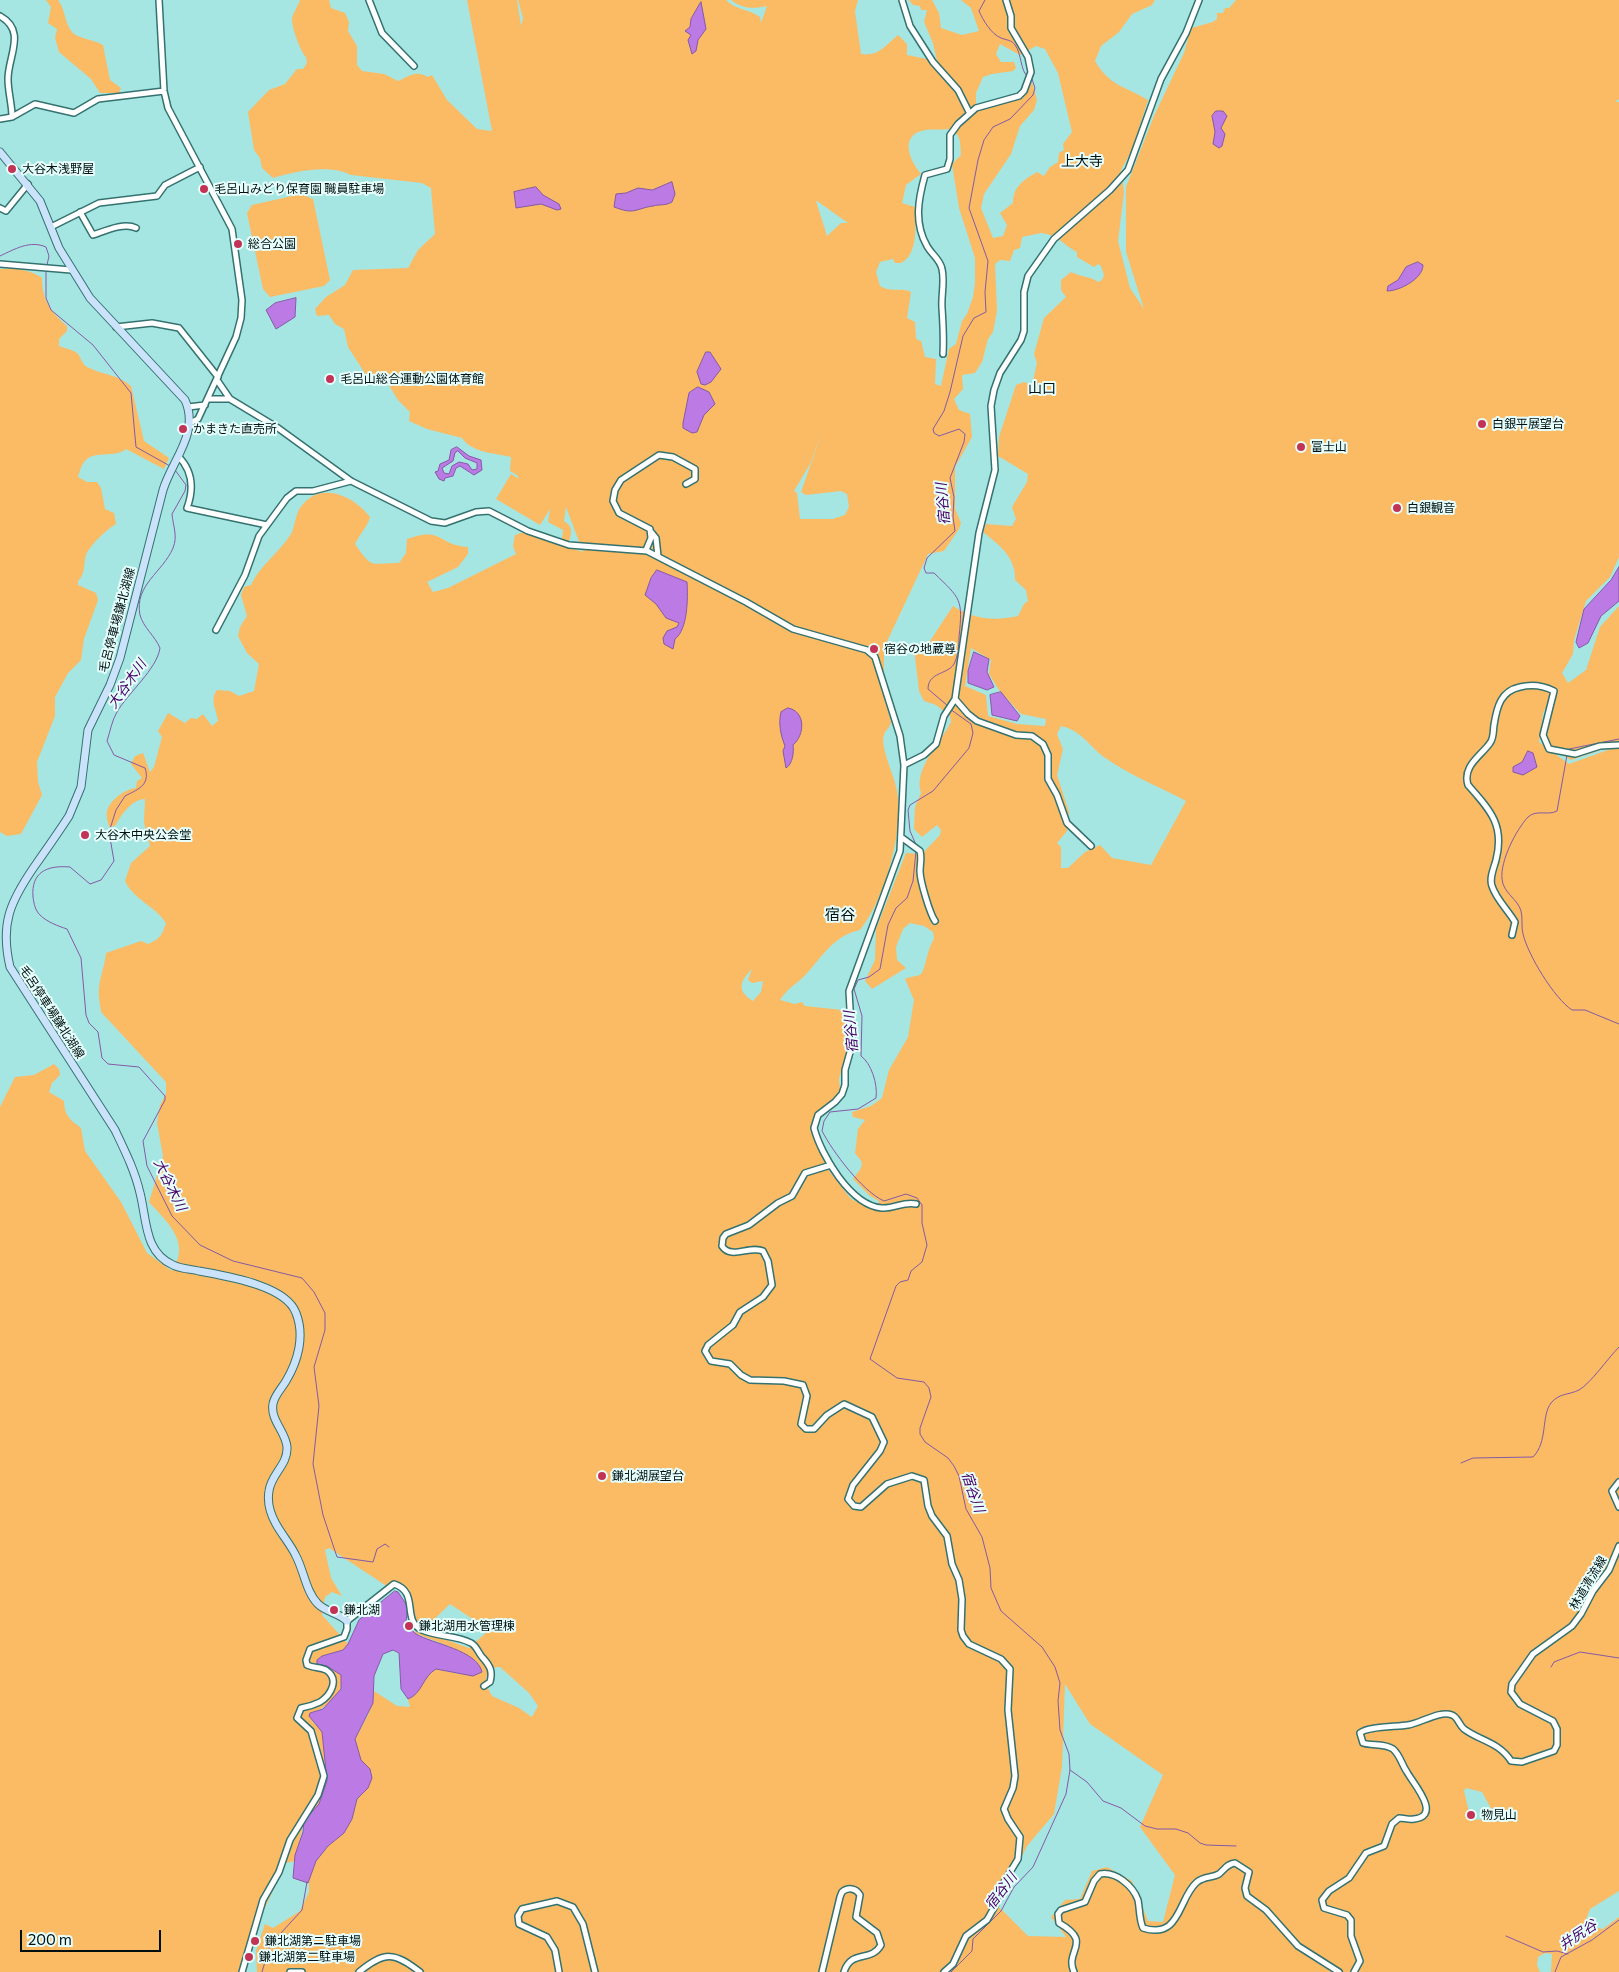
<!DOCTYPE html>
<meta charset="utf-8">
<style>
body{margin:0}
#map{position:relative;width:1619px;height:1972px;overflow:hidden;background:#a6e6e2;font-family:Commissioner,sans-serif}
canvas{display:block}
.scale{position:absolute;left:20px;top:1930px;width:141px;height:22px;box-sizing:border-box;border:2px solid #001010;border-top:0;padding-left:6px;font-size:15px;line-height:18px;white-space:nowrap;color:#001010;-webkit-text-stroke:4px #e6fffd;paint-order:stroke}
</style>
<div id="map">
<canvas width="1619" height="1972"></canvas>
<div class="scale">200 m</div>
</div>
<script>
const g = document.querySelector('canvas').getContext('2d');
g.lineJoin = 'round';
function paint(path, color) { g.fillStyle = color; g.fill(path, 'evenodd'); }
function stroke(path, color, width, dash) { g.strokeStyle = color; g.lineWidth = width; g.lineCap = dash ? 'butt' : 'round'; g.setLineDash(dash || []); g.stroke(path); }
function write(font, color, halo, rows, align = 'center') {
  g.font = font + ' Commissioner,"Noto Sans JP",sans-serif'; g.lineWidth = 4; g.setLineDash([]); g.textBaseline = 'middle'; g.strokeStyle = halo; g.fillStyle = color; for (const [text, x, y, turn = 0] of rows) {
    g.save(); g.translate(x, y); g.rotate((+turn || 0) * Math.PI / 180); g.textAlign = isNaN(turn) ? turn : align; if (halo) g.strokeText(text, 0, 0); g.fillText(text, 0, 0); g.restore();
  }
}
const green = new Path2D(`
 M46 0H58C66 10 64 24 73 33 79 39 93 39 103 45L110 80 121 88 119 93H100L91 79 59 52 55 38 57 29 48 23 51 7Z
 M300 0H329L331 8 345 13 349 22 348 31 357 46V65L362 71 384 74 398 81C410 76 415 70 428 77L432 75 447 100 477 129 492 131 467 0H517L521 26 523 18 518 0H726C735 10 750 9 760 17L761 23 767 6C754 9 742 9 731 0H858L855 11 861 54C878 57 886 45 898 35L907 44V55L927 59 939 70 933 43 924 22 927 10H921L920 6 913 5 909 0H932L939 13 941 28 962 35 979 31 971 8 961 0H1155L1152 5 1132 14 1119 32 1101 46 1095 61C1110 86 1124 86 1148 100L1132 150 1121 170 1124 193 1118 241 1130 288 1144 309 1126 252V187L1154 116 1184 53 1191 28 1213 22 1217 19V13H1223L1225 8H1229L1236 0H1619V99L1615 102H1619V557L1610 577 1586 601 1574 640 1573 654 1562 673 1568 683 1586 670 1600 627 1619 606V744L1571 760 1542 742 1545 713 1551 698 1543 713 1539 742 1569 764 1619 746V1891L1590 1909 1585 1922 1591 1927 1603 1929 1619 1917V1972H1551L1552 1954 1545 1953 1538 1957 1537 1965 1540 1972H257L256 1951 265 1924 273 1928 300 1911 309 1892V1876L316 1861 328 1846 344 1833 370 1769 361 1760 355 1739 369 1713 374 1691 397 1706 410 1707 408 1699C421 1694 423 1676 436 1669L460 1674 482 1672C478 1653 432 1641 415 1633L416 1623 411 1601 399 1587 385 1585 329 1548 325 1550 331 1578 342 1596 332 1592 325 1597 322 1615 348 1644 343 1650 322 1656 317 1660V1664L327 1666 341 1675C341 1679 342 1687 339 1691 333 1700 322 1711 310 1713L312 1721 322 1732 327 1781 319 1804 304 1821 295 1861 286 1863 255 1929 244 1972H0V1107L15 1077 34 1075 54 1064 59 1069 60 1075 52 1083 49 1092 64 1101C64 1115 70 1120 81 1128L85 1151 121 1202 147 1253 172 1271C191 1242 168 1223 149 1202L163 1156 157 1123 160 1105 166 1094V1082L101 1012C100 1004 98 996 99 988 100 976 105 965 106 953L141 941 148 944C160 939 162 935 166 923 155 906 133 899 125 881L131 863 150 846 144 823 145 799C132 799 121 815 115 826L109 827C108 822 106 816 107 811 110 800 125 789 136 788L137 781 142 778 131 764 135 756 143 753 150 772 154 767 162 737 158 731 168 713 185 723 191 718 197 719 203 714 212 726 218 721C217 710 209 701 217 690L230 691 239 696 254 691 259 664 247 653 238 636 240 627 247 616 241 595 244 587 251 585C261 564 279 553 291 534 295 526 295 516 300 508 319 480 353 495 370 517 368 526 359 535 355 544 373 570 370 563 399 563L406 553 407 539C443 526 437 545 468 547V554L458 567 427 582 433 592 448 588 516 554 513 546 515 535 524 532 583 552 566 507 564 521C573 527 572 531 569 541L562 540 563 530 548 522 550 509 540 525 496 499 511 474 519 479 517 475 510 471 511 457C495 453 472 453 462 438L427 429 409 421 410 412 398 400 385 379 368 378 348 347 344 329 335 324 329 315 317 316 315 309 326 297 345 285 353 270 408 268 418 250 435 234 431 188 422 183 351 175C329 164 297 171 273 178L262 168 260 158 254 150 248 112 269 90 285 84 297 69H303L307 63 306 57C300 51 292 28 292 19 293 13 298 6 300 0ZM1000 44 1020 55 1036 46 1045 49 1058 73 1072 132 1063 144 1064 150 1059 153 1058 162 1050 167 1044 176 1037 172C1024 180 1013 186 1013 203L1000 213 1007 225 1003 236 993 238 981 208 984 194 1011 154 1020 126 1034 110 1037 100 1032 82 1022 99 980 109 976 104V93L983 77 992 74 1013 71 1016 68 1014 62H1001L996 54ZM949 129C962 134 960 143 961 155L952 164 959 208 975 258V283L973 297 967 314 962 321 956 344 949 349 941 386 935 384 936 359 925 357 921 341 916 339 915 322 907 318 911 292C901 287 892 293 880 286L876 272 880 262 893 259 895 263H901C919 254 915 224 915 207L902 203 906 185 921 174C910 161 898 135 925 130 932 129 941 130 949 129ZM816 201H817L848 223H841L827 236ZM1041 233C1058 235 1062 244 1077 252V257L1094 267 1098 264 1101 266 1104 275 1102 280 1098 282C1090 276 1080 277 1071 272L1061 280V290L1066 297 1044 318 1034 354 1037 363 1032 385 1024 382 1016 385 999 437 998 456 1028 474 1027 482 1012 507 1016 519 1012 526 986 524 983 532C999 545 1016 557 1015 580L1026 590 1028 601 1024 604 1018 616C994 621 975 620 953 606L930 641 924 644 913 645 910 653 915 656 919 691 924 701 936 705 950 716 951 722C941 742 913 769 921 793L915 807 914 829 922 837 937 825 941 830 940 835 922 854 906 853 876 929 875 960 865 981 872 989 906 968 897 960 896 947 903 929 910 923 924 926 933 932 934 939C927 949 925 971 921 974 917 977 910 976 905 979L914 1000 908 1037 889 1070 882 1098 871 1106 852 1112 853 1117 865 1120 858 1129 855 1153 862 1162 861 1168 853 1179 870 1196 879 1201 877 1211 851 1199 830 1172 812 1131 815 1115 835 1098 840 1089 839 1079 849 1042 846 1014 842 1010 805 1006 802 1002 795 1004 780 1000C788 987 799 983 808 972 824 954 834 936 860 930 885 899 904 831 897 791 895 776 878 745 885 732 888 728 890 727 891 722L881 687 884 672V648L928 554 944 551 959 529 961 523 955 509V467L972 437 970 414 959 410 954 399 963 389 962 375 975 373 982 362 988 339 993 332 997 311 995 264 1000 260 1010 261 1014 250 1020 248 1022 237ZM822 432 801 492 806 495 841 491 847 494 849 507 845 515 833 519H800L797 493 794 491 810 464ZM971 648 991 660 989 674 999 690 1021 714 1046 719 1045 726 1017 724 988 716 986 695 965 686ZM1061 726C1081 730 1089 746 1104 757 1129 775 1160 787 1186 801L1151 865 1112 858 1100 845 1085 852 1068 868H1061V847L1057 843 1067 831 1069 812 1057 775 1063 749 1057 734ZM752 969 748 980 752 983 763 981 761 992 753 1001C736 991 740 981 752 969ZM450 1604 489 1630 469 1648 422 1631ZM496 1667H500L529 1693 538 1706 532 1717 519 1708 492 1696 485 1683 488 1672ZM1065 1684 1090 1724 1163 1775 1140 1827 1175 1875 1163 1922 1148 1921 1132 1881 1107 1867 1092 1871 1080 1899 1065 1900 1051 1917 1066 1937 1028 1936 998 1906 1027 1846 1054 1814 1062 1767ZM1466 1788 1482 1792 1493 1812 1488 1819 1471 1820 1464 1791Z
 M301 194 313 199 330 280 324 286 270 297 263 289 247 213 252 205Z
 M0 269C14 268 30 269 42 278 42 301 51 312 67 326V331L59 339V346C66 349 72 349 78 354 81 358 82 364 87 367 102 375 117 374 131 386L144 441 169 458 164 469 126 449C114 459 94 449 84 462 81 466 79 473 78 477L87 482H97L101 488 105 509 114 513 116 524C107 529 90 545 86 555 83 565 86 573 78 581V585L96 593 98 600 84 639 81 660 68 673 55 697V716L37 762 38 782 42 795 21 834 7 836 0 832Z`);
const water = new Path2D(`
 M701 2 706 29 698 40 696 51 692 54 688 40 691 35 685 31 690 27 691 19Z
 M1216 111H1223L1227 116 1221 128 1225 134 1222 146 1219 148 1213 144 1215 132 1212 116Z
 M672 182 675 194 672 202C665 206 660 204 653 206 634 209 635 215 614 207L616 194 626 193 638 188 652 190Z
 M536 187 543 195 559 204 561 209 557 210 541 204 516 208 514 192Z
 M1418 262 1423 265C1423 279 1399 291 1387 291L1388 286 1398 280 1406 267Z
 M296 298 295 317 276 329 266 310 275 303Z
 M706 352H710L721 369 711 382 705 385 701 384 697 372Z
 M698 387 709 392 715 404 704 415 697 432 692 433 683 428V423L689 393Z
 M457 447 469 456 481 460 482 470 474 475 460 466 456 468 453 476 445 478 444 481 439 479 435 472 438 471 440 464 449 460 451 450ZM458 451 465 458 477 463V469L472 470 468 464 459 462 452 466 449 474 444 473 442 468 453 461 455 453Z
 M1619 567V601L1601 616 1588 643 1579 648 1576 642 1584 609 1611 580Z
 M657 570 687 582C688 598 688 629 675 639L673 649 664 644 663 638 667 631 677 627 679 623 666 618 656 604 645 595 651 578Z
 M974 652 989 659 987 672 994 687 987 690 968 683V671Z
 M1001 692 1020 716 1017 721 992 715 990 695Z
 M788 708C806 711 805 735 793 745 794 751 793 764 786 768L783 751 785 746C781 736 778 724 781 712Z
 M1528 751 1533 753 1537 767 1523 775 1513 772V767L1522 762Z
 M395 1591 398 1592 408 1607 406 1621C409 1626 412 1631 416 1634 433 1644 477 1650 482 1672L473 1676 436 1669C423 1676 422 1694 408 1699L401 1689 399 1653 393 1650 383 1654 374 1676 373 1703 355 1739 361 1760 370 1769 372 1778 368 1788 357 1799 352 1819 344 1833 328 1846 316 1861 308 1883 293 1878 295 1855 303 1832 304 1821 319 1804 327 1781 322 1732 309 1716 310 1713 323 1709 341 1689V1675L327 1666 317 1664V1660L322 1656 343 1650 348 1644 359 1620Z`);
const stream = new Path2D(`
 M985 0 979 11C983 20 991 34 1001 38 1006 40 1012 40 1015 45 1022 54 1020 71 1028 77
 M0 256C15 249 30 240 46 247L49 256 47 265
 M46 269V298L51 310 93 345 131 393 136 447 170 466
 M175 470 186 485 185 491 172 514C173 526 178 536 173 548 163 572 134 585 140 615 143 627 155 636 160 648 157 669 128 693 117 712 112 720 110 732 107 741L114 755 145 768C151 786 136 790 125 796L116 810 109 832 114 861 101 880 90 884 70 867C47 865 31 872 33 897 34 904 35 910 40 915 47 922 58 926 67 929L81 958 86 1015 89 1023 98 1032 102 1058 108 1064 139 1067 165 1096V1100L143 1141 147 1166 172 1216 200 1245 233 1261 302 1278 314 1292 325 1313V1330L314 1367 319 1406 313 1464 323 1515 337 1557 373 1562 377 1549 385 1544 389 1547
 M948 706 928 689C928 672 947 675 954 664 958 656 959 645 959 637 963 599 961 599 934 573H926L924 568 927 558 955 531 953 517 954 497 950 478 964 442 965 434 959 429 939 436 934 433 933 429 944 411 950 392 963 336 974 318 986 312 985 292 988 261 969 208 978 160 984 140 993 127 1010 119 1033 95 1035 88 1032 79
 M1569 751V749L1619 739
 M1567 755 1557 811C1548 816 1537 809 1528 817 1516 830 1500 861 1502 879 1503 893 1518 899 1521 911 1523 919 1521 927 1523 934 1528 955 1554 998 1572 1010H1585L1619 1024
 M917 847 910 831 908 810 910 805 933 791 969 748 973 733 971 724 950 709
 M916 851 913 881 907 898 896 908 888 925 880 969 869 977 858 980 854 989 862 1016 861 1056C871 1063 878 1084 876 1098L858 1109 830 1112 824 1121 822 1131C833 1152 862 1191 884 1201L906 1194 917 1198 922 1205V1223L927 1245 922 1262 911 1271 908 1280 900 1282 896 1286 870 1359 897 1378 924 1382 929 1388 931 1397 920 1428V1434L925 1442 948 1458 954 1466 959 1476 966 1509 982 1537 990 1568 991 1588 1001 1611 1042 1647 1055 1667 1060 1683 1058 1701 1060 1730 1069 1754 1070 1770 1066 1794 1033 1867 1014 1887 1001 1911 973 1939 972 1951 951 1972
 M1461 1463 1473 1458 1533 1457C1548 1442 1541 1416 1551 1403 1559 1393 1569 1395 1579 1390 1591 1383 1608 1358 1619 1347
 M1551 1667 1554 1662 1580 1652 1619 1658
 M1070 1770 1087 1782 1103 1801 1121 1808 1145 1826 1157 1829H1176L1188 1833 1200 1843 1206 1845 1236 1846
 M1506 1936 1543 1952 1557 1951 1568 1954
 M262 1972 270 1945 302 1910 307 1882
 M1555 1972 1561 1957 1592 1940 1619 1920`);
const minor = new Path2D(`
 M159 0 164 91 168 108 232 229 242 300 241 318 236 337 198 419 190 423
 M369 0 382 33 414 66
 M902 0 910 26 933 62 958 90 969 112
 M0 16C27 31 8 56 8 79 8 92 12 104 12 117
 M0 119 12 117 35 104 74 113 98 99 164 91
 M0 208 6 211 28 184
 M80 212 93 235C105 231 124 222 136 228
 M51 227 99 203 157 196 165 185 200 167
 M0 264 71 270
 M116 327 152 323 179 328 218 377
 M943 354C944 337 943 324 942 308 941 295 945 282 942 269 940 259 932 255 927 246 914 223 918 200 925 175L947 169 950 159V135L958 124 976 108 1019 96 1024 91 1031 72 1028 57 1011 28V16L1006 0
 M217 380 230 399 278 428 351 481 431 521 445 523 476 512 489 511 528 531 569 545 647 551 746 602 793 629 867 650 875 657 900 736 904 765 900 851 849 991 852 1045 845 1070V1085L842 1094 835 1102 818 1115 814 1128C821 1155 851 1206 882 1208 894 1209 904 1201 916 1204
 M208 399H230
 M188 407 205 405
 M178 456C193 471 194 489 187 508L267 525
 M652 533 656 538 658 556
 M646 550 651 538 650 529 619 513 613 501 615 490 621 480 659 455 673 457 695 469V479L686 484
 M216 630 245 575 259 536 287 498 296 491H313L351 481
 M955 699 968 714 977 721 1016 735 1032 736 1043 744 1048 755V779L1057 795 1067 823 1091 846
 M904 765 924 755 936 744 944 716 955 699 979 533 995 470 991 406 994 390 1000 373 1021 340 1024 331V292L1028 276 1054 239 1110 190 1128 170 1161 79 1186 33 1199 0
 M901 837 920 851C922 858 920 864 920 871 920 881 930 914 935 921
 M1512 935 1515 922C1508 910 1496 899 1492 886 1489 878 1494 868 1496 860 1505 825 1490 810 1468 785 1462 766 1481 756 1490 743 1494 738 1493 731 1494 725 1497 706 1501 691 1520 687 1532 684 1542 685 1554 691L1543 735 1549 749 1575 754 1600 746 1619 745
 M831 1165 805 1173 792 1196 778 1203 749 1225 726 1234 723 1238 722 1246C731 1260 750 1245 763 1251L768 1261 772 1285 763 1297 740 1312 733 1325 708 1345 705 1351 711 1361 730 1364 741 1375 750 1380 784 1381 803 1385 807 1396 801 1424 806 1429H814L827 1415 844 1404 872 1417 884 1442 880 1451 853 1485 848 1499 854 1506 861 1507 887 1484 912 1476 924 1480 928 1506 932 1516 947 1536 952 1564 959 1580 962 1599 961 1630 963 1636 969 1644 1001 1659 1010 1669 1008 1710 1015 1776 1013 1788 1004 1809 1008 1819 1020 1837 1018 1859 1001 1887 995 1906 987 1920 966 1936 953 1964 944 1972
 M1619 1482 1612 1491 1619 1507
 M242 1972 263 1900 279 1872 290 1840 318 1795 324 1776 311 1731 297 1718 301 1708C307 1707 314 1705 320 1702 331 1695 340 1679 326 1670 320 1667 313 1668 307 1665L306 1660 310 1649 344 1637 347 1629V1621L394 1584C420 1592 401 1621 422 1630 437 1637 456 1635 471 1643 476 1645 479 1654 483 1658 490 1666 493 1671 490 1682L484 1686
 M290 1972H302
 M359 1972C385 1951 394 1952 420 1972
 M559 1972 555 1950 547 1937 519 1924 518 1916 522 1909 557 1901 573 1907 583 1924 595 1972
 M822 1972 840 1897 842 1892C848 1887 856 1888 860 1895L856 1917 877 1933 881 1945C871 1963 851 1949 844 1972
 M1074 1972C1064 1950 1094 1943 1059 1923L1058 1914 1061 1910 1085 1902 1094 1881 1100 1874C1116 1871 1133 1886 1138 1900 1140 1910 1139 1919 1143 1928 1181 1940 1178 1898 1197 1882 1204 1876 1212 1878 1219 1874 1225 1869 1227 1864 1235 1863L1249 1872 1245 1888 1247 1896 1266 1910 1298 1946 1339 1972
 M1354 1972 1360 1961 1351 1936V1920L1347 1915 1324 1908 1322 1900 1329 1891 1349 1878 1366 1853 1384 1846 1392 1824 1399 1818C1404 1818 1409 1820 1414 1819 1443 1816 1412 1782 1407 1772 1402 1765 1400 1755 1393 1749 1385 1743 1372 1746 1363 1743L1360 1733C1368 1726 1396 1727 1408 1725 1421 1723 1440 1710 1452 1715 1458 1717 1459 1725 1464 1729 1480 1741 1499 1742 1511 1761L1522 1762 1554 1751 1557 1745V1729L1553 1721 1520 1704 1511 1692 1512 1684 1533 1654 1572 1626 1581 1614 1593 1591 1609 1570 1619 1546`);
const secondary = new Path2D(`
 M0 152 40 201 59 248 90 298 185 400C200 433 172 460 163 490L120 658 110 685 88 730 81 787 69 816C58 833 46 850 34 867 10 902 0 924 10 967L115 1130C125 1151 135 1171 140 1193 147 1220 144 1252 173 1265 181 1269 191 1269 199 1271 225 1276 286 1285 296 1313 305 1336 298 1361 286 1381 282 1388 274 1396 273 1404 270 1420 286 1432 287 1447 288 1465 271 1474 269 1491 267 1502 271 1515 276 1524 282 1535 291 1545 296 1556 304 1571 306 1592 318 1604 326 1612 339 1613 347 1621`);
const markers = [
 [12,169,5,"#c33356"],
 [204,189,5,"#c33356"],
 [238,244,5,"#c33356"],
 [330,379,5,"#c33356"],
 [1482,424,5,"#c33356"],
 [183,429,5,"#c33356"],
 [1301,447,5,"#c33356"],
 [1397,508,5,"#c33356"],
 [874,649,5,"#c33356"],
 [85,835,5,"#c33356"],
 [602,1476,5,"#c33356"],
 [334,1610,5,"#c33356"],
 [409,1626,5,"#c33356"],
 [1471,1815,5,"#c33356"],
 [255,1941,5,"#c33356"],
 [249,1957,5,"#c33356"]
];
const poiNames = [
 ["大谷木浅野屋",22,169],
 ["毛呂山みどり保育園 職員駐車場",214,189],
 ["総合公園",248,244],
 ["毛呂山総合運動公園体育館",340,379],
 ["白銀平展望台",1492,424],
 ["かまきた直売所",193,429],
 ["富士山",1311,447],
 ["白銀観音",1407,508],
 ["宿谷の地蔵尊",884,649],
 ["大谷木中央公会堂",95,835],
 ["鎌北湖展望台",612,1476],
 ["鎌北湖",344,1610],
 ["鎌北湖用水管理棟",419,1626],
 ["物見山",1481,1815],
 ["鎌北湖第ニ駐車場",265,1941],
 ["鎌北湖第二駐車場",259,1957]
];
const streetNames = [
 ["毛呂停車場鎌北湖線",117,620,-75],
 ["毛呂停車場鎌北湖線",52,1012,57],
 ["林道清流線",1588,1583,-59]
];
const neighbourhoodNames = [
 ["上大寺",1082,161],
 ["山口",1042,388]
];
const waterNames = [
 ["宿谷川",943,504,-95],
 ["大谷木川",127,684,-55],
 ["宿谷川",851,1032,-95],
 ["大谷木川",170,1185,64],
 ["宿谷川",973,1492,71],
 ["宿谷川",1001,1891,-53],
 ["井尻谷",1578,1935,-34]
];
const quarterNames = [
 ["宿谷",840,915]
];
paint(green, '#fbba64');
paint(water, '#bc7ae5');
stroke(water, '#845aa5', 1);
stroke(stream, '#845aa5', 1);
stroke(minor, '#347270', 8);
stroke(secondary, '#347270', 9);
stroke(minor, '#fff', 5);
stroke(secondary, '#cbe2fb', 7);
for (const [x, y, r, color] of markers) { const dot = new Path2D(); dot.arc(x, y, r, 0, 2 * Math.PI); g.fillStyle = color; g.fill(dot); stroke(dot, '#e6fffd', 2); }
write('12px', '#001010', '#e6fffd', poiNames, 'left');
write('12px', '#001010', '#e6fffd', streetNames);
write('14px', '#001010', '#e6fffd', neighbourhoodNames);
write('italic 14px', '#490067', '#e6fffd', waterNames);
write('15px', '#001010', '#e6fffd', quarterNames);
</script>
